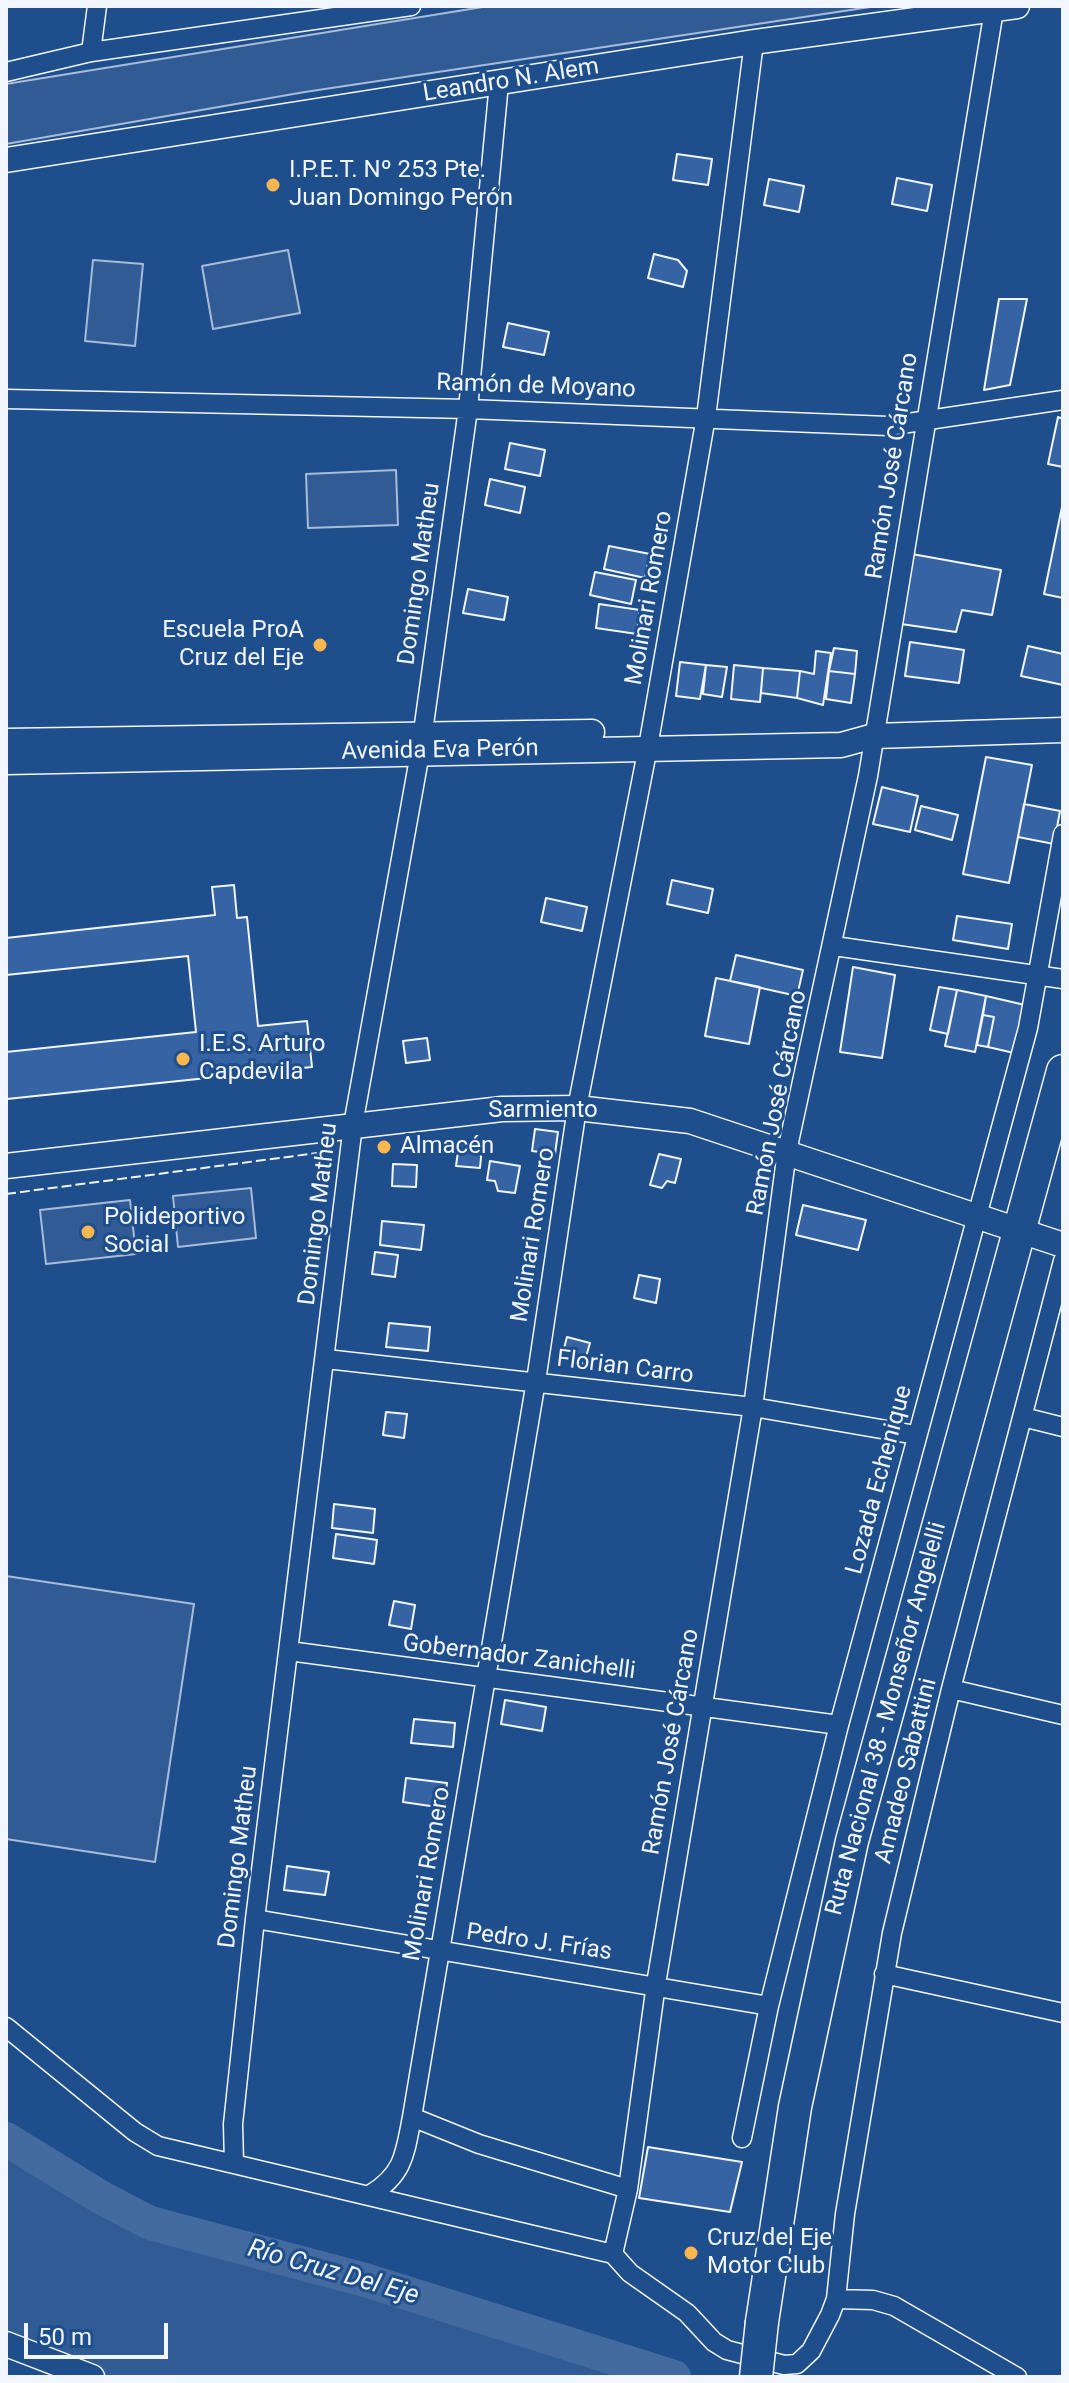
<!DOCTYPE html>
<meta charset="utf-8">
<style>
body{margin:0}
#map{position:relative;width:1069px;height:2383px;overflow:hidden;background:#1f4e8c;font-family:Roboto,sans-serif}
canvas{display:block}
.frame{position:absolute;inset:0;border:8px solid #f2f6ff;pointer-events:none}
.scale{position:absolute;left:24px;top:2323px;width:144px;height:36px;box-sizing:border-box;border:4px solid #f2f6ff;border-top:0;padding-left:10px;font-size:24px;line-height:28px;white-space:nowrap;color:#f2f6ff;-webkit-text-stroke:6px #1f4e8c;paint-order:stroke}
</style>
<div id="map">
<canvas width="1069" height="2383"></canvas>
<div class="frame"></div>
<div class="scale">50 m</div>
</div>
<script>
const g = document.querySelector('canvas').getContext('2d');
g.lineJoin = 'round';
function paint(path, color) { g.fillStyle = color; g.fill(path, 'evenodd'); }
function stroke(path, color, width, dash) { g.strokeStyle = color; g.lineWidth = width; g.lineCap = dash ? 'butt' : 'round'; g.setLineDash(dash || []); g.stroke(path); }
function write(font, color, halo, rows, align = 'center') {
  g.font = font + ' Roboto,sans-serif'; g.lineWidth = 6; g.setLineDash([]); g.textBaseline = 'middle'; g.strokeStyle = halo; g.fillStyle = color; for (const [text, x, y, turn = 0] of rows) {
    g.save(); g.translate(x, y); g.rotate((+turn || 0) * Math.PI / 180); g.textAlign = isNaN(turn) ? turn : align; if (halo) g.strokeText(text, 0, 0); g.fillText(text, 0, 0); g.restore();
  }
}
const green = new Path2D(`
 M489 6H877L305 92 6 144V84Z
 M288 250 300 313 213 329 202 266Z
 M93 260 143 264 135 346 85 341Z
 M396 470 398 525 308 528 306 474Z
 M251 1188 256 1238 178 1247 173 1196Z
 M130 1200 136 1254 46 1264 40 1210Z
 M6 1576 194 1604 155 1862 6 1839Z
 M6 2139 102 2198 150 2223 365 2280 634 2365 633 2377H92L6 2344Z`);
const river = new Path2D(`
 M6 2139 102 2198 150 2223 365 2280 674 2377`);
const building = new Path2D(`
 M677 154 712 159 708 185 673 180Z
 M897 178 932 185 927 211 892 204Z
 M769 179 804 186 799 212 764 205Z
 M654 254 678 260 687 271 683 287 648 278Z
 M999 299H1027L1010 385 984 390Z
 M508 323 549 332 544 355 503 347Z
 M1058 417 1063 419V467L1048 464Z
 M510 443 545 450 540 476 505 469Z
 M490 479 525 487 520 513 485 505Z
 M1063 502V598L1044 594Z
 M609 546 650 554 645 578 604 569Z
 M912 554 1001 570 992 615 962 610 956 632 901 624Z
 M595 572 636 580 631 604 590 595Z
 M468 589 508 597 504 620 463 613Z
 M599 604 640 610 637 634 596 628Z
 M910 642 964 650 959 683 905 676Z
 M1028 646 1063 654V685L1021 676Z
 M834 648 857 651 855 674 829 671Z
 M816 651 831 653 823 705 797 698 800 671 814 674Z
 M680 662 706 665 700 699 676 696Z
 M706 665 727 667 722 697 703 694Z
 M734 665 763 668 760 702 731 699Z
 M763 668 800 671 797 698 761 693Z
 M829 671 855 674 851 703 826 699Z
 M986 757 1032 765 1009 883 963 874Z
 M882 787 918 796 910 832 873 824Z
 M1024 804 1060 811 1054 844 1018 837Z
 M921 806 958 815 952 840 915 830Z
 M672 880 713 889 708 913 667 904Z
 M234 885 237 918 247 917 258 1026 307 1021 312 1067 7 1099 6 1052 196 1032 188 956 6 975V938L215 915 212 887Z
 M546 898 587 907 582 931 541 922Z
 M957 916 1012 924 1008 949 953 940Z
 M736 955 803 970 797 996 730 981Z
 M853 967 895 975 882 1058 840 1052Z
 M716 978 760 987 749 1044 705 1036Z
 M939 987 957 990 948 1034 930 1030Z
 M957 990 986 996 975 1052 945 1046Z
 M986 996 1025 1005 1014 1053 988 1047 994 1017 983 1015Z
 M983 1015 994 1017 988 1047 977 1045Z
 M427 1038 430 1060 406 1063 403 1041Z
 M535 1129 558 1132 555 1154 532 1151Z
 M459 1144 482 1147 480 1168 456 1166Z
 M659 1154 681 1159 675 1183 667 1181 662 1188 650 1185Z
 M490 1161 520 1166 515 1193 498 1191 495 1181 487 1180Z
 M393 1164 417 1165 416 1187 392 1186Z
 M803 1205 866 1220 858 1250 796 1235Z
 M382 1221 424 1225 421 1250 380 1245Z
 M375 1252 398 1255 395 1277 372 1274Z
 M639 1275 660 1279 656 1303 634 1298Z
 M389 1323 430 1327 428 1351 386 1347Z
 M567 1337 590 1343 584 1364 561 1359Z
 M386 1412 407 1414 404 1438 383 1435Z
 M334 1504 375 1509 373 1533 332 1528Z
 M336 1534 377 1540 374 1564 333 1558Z
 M394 1601 415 1605 411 1629 389 1625Z
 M505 1700 546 1707 542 1731 501 1724Z
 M414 1719 455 1723 453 1747 411 1743Z
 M406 1778 447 1783 444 1808 403 1802Z
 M287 1866 329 1872 325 1895 284 1890Z
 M648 2147 742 2162 730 2212 639 2198Z`);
const street = new Path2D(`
 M91 52 97 6
 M6 72 91 52 411 6
 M6 399 468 409 888 426 1063 400
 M834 946 1063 979
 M326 1359 753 1407 916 1435
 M1023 1417 1063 1427
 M289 1651 839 1725
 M951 1689 1063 1715
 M255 1919 769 2006
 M884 1974 1063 2013
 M6 2027 135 2132 158 2146 613 2254 630 2273 687 2313 714 2342 727 2350 784 2365 797 2364 811 2351 830 2315 836 2299 845 2214 892 1933 951 1689 1063 1261
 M742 2138 769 2006 839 1725 1028 1028 1063 834
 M234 2163 233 2124 255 1919 353 1125 420 753 468 409 499 83
 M628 2189 479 2144 412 2117 536 1381 577 1108 648 747 706 417 754 42
 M371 2194C404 2174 405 2153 412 2117
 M613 2254 628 2189 656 1984 753 1407 787 1151 868 776 994 10
 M836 2299 873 2300 894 2306 1017 2377`);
const secondary = new Path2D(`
 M6 160 754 42 1017 6
 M6 741 592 732
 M6 762 841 745 874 736 1063 730
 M6 1166 502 1109 577 1108 690 1121 1063 1245
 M6 2344 92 2377`);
const highway = new Path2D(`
 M762 2322 795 2107 852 1841 1063 1071`);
const highwayBridge = new Path2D(`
 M756 2377 762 2322`);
const fence = new Path2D(`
 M6 1194 325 1152`);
const markers = [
 [273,185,8,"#ffb74d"],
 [320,645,8,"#ffb74d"],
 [183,1059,8,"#ffb74d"],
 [384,1147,8,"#ffb74d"],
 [88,1232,8,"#ffb74d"],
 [691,2253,8,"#ffb74d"]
];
const streetNames = [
 ["Leandro N. Alem",511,81,-9],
 ["Ramón de Moyano",536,387,2],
 ["Ramón José Cárcano",893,466,-81],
 ["Domingo Matheu",420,574,-82],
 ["Molinari Romero",650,598,-80],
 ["Avenida Eva Perón",440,751,-1],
 ["Ramón José Cárcano",778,1103,-79],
 ["Sarmiento",543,1111],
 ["Domingo Matheu",319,1214,-83],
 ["Molinari Romero",534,1235,-81],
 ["Florian Carro",625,1368,7],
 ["Lozada Echenique",880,1480,-75],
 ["Gobernador Zanichelli",519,1658,7],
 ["Ruta Nacional 38 - Monseñor Angelelli",887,1719,-75],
 ["Ramón José Cárcano",672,1742,-80],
 ["Amadeo Sabattini",907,1771,-76],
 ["Domingo Matheu",239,1857,-83],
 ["Molinari Romero",428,1874,-80],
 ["Pedro J. Frías",539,1943,8]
];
const poiNames = [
 ["I.P.E.T. Nº 253 Pte.",289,171],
 ["Juan Domingo Perón",289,199],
 ["Escuela ProA",304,631,"right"],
 ["Cruz del Eje",304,659,"right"],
 ["I.E.S. Arturo",199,1045],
 ["Capdevila",199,1073],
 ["Almacén",400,1147],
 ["Polideportivo",104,1218],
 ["Social",104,1246],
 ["Cruz del Eje",707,2239],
 ["Motor Club",707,2267]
];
const waterNames = [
 ["Río Cruz Del Eje",333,2273,16]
];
paint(green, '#305b95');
stroke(green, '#a8bbd7', 2);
stroke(river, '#446ba0', 34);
paint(building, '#3563a3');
stroke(building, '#f2f6ff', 2);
stroke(street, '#f2f6ff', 21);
stroke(secondary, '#f2f6ff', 27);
stroke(highway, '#f2f6ff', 35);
stroke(street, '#1f4e8c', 18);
stroke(secondary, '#1f4e8c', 24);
stroke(highway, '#1f4e8c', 32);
stroke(highwayBridge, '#f2f6ff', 35, []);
stroke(highwayBridge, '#1f4e8c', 32);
stroke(fence, '#f2f6ff', 2, [10, 4]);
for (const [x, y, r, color] of markers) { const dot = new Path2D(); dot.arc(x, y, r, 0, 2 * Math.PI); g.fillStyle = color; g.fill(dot); stroke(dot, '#1f4e8c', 3); }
write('24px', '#f2f6ff', '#1f4e8c', streetNames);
write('24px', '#f2f6ff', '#1f4e8c', poiNames, 'left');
write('italic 26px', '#f2f6ff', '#1f4e8c', waterNames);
</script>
